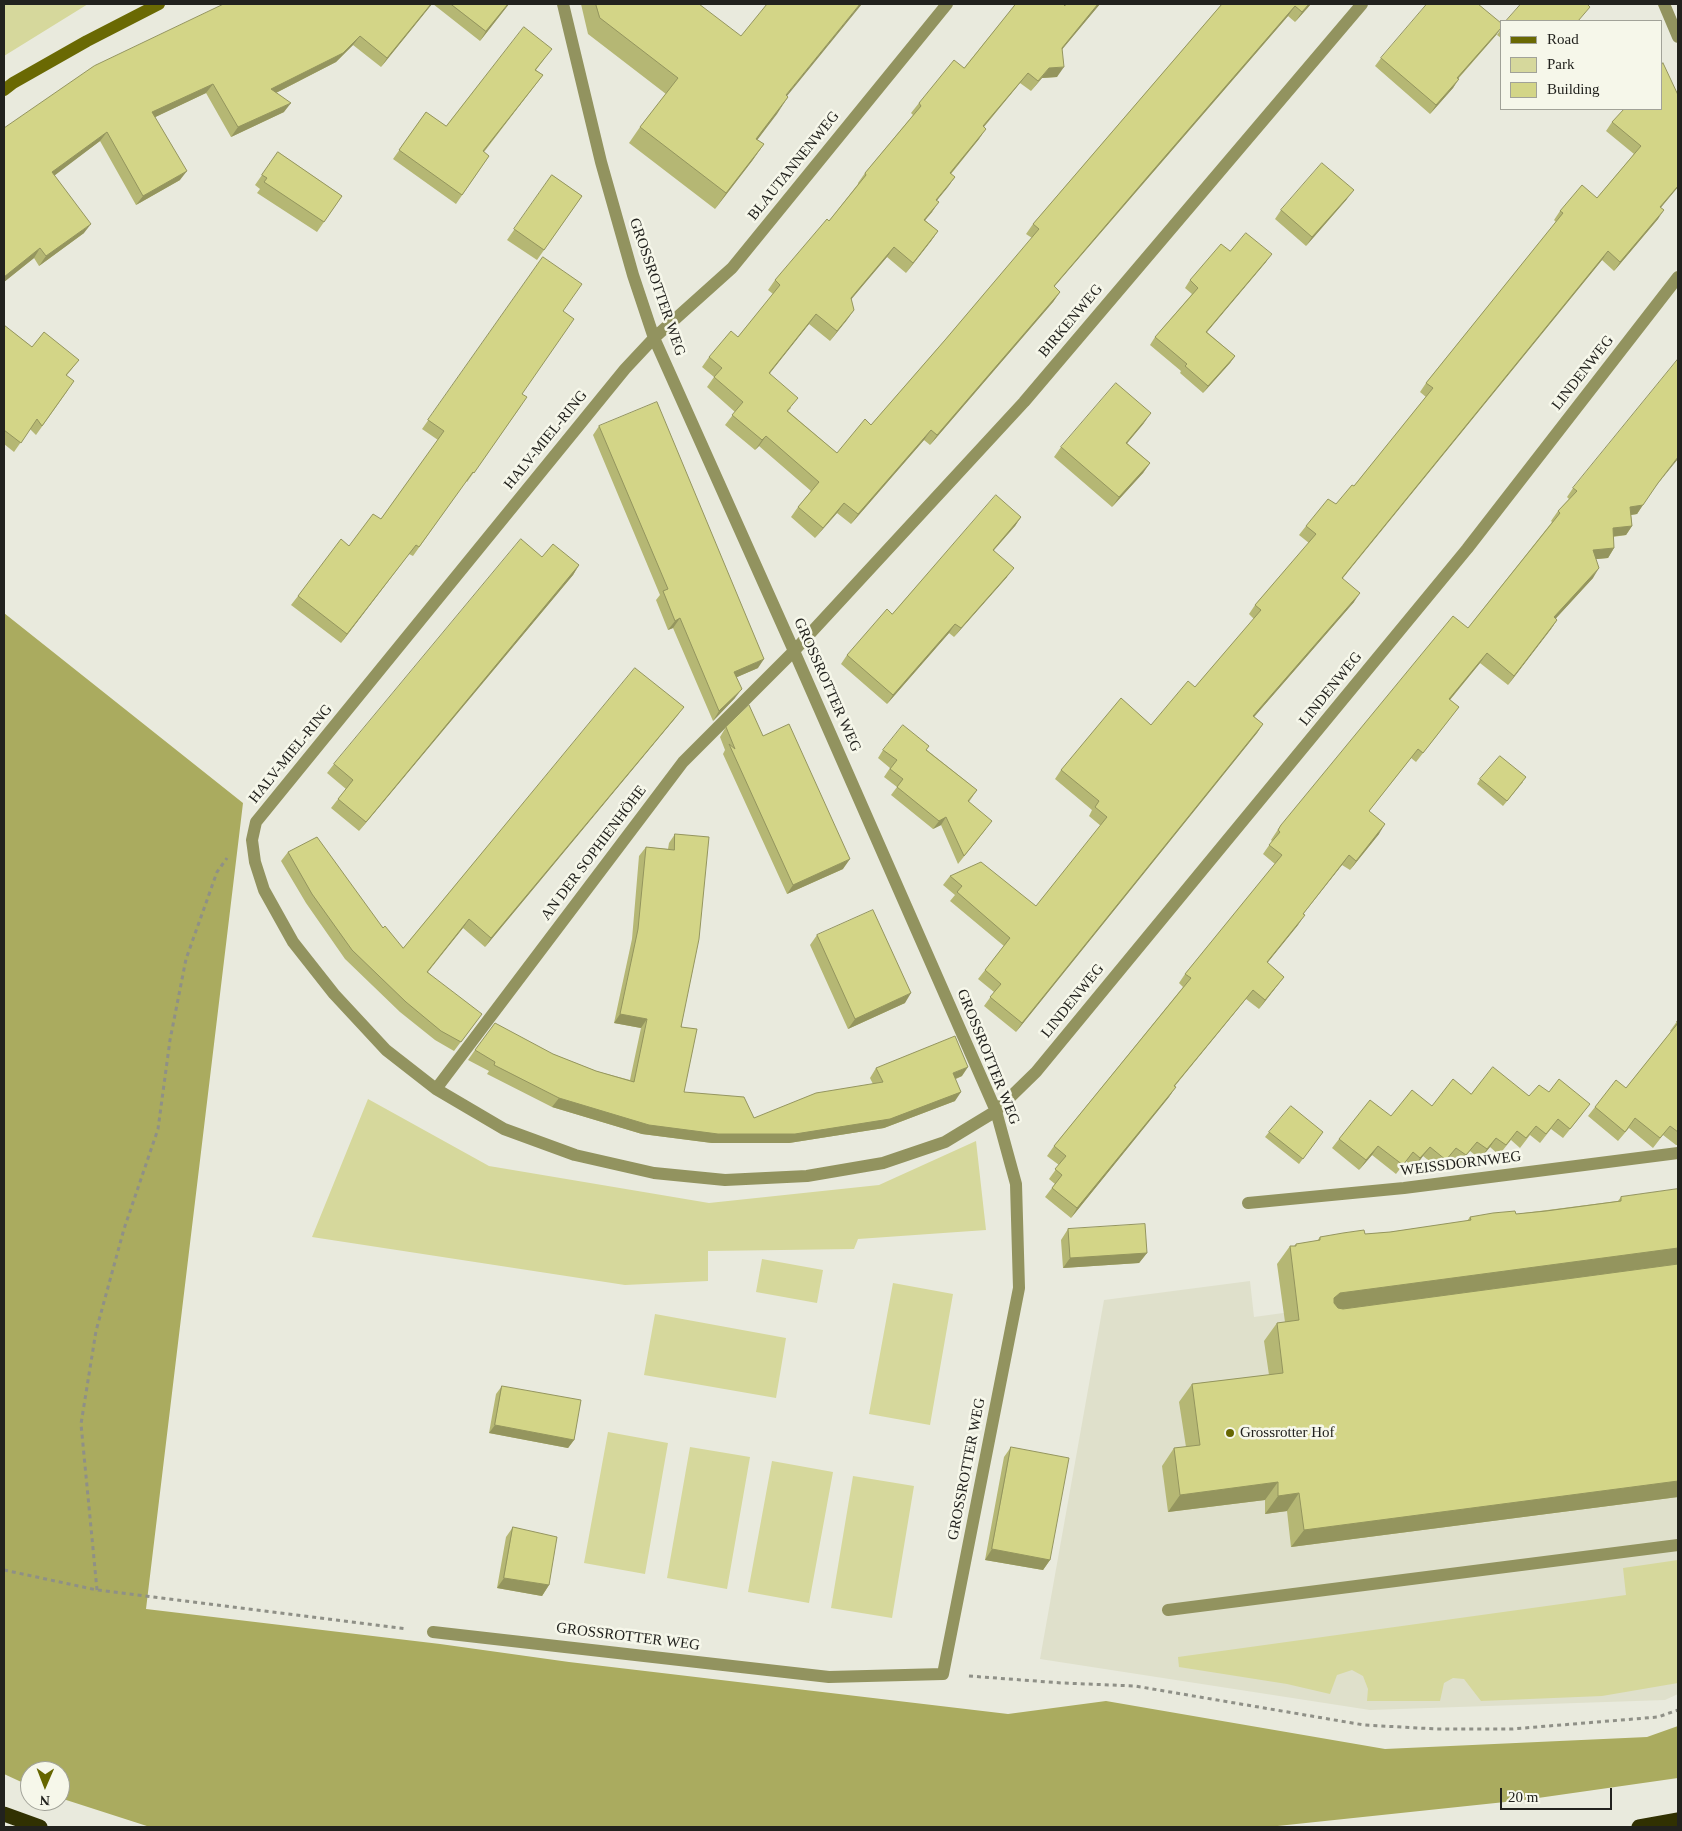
<!DOCTYPE html>
<meta charset="utf-8">
<style>
body{margin:0}
#map{position:relative;width:1682px;height:1831px;overflow:hidden;background:#e9eadd;font-family:"Times New Roman",serif}
canvas{display:block}
.frame{position:absolute;inset:0;border:5px solid #22221e;pointer-events:none}
.legend{position:absolute;left:1500px;top:20px;width:162px;height:90px;box-sizing:border-box;background:#f6f7ea;border:1px solid #a1a298;margin:0;padding:6px 9px;list-style:none;font-size:15px;color:#22221e}
.legend li{display:flex;align-items:center;gap:10px;height:25px}
.legend b{width:25px;border:1px solid #a1a298}
.north{position:absolute;left:20px;top:1761px;width:50px;height:50px;box-sizing:border-box;background:#f6f7ea;border:1px solid #a1a298;border-radius:50%;rotate:181deg;font-size:14px;font-weight:700;line-height:20px;text-align:center;color:#22221e}
.north::after{content:'';display:block;margin:auto;width:18px;height:22px;background:#660;clip-path:polygon(50% 0,100% 100%,50% 72%,0 100%)}
.scale{position:absolute;left:1500px;top:1788px;width:112px;height:22px;box-sizing:border-box;border:2px solid #22221e;border-top:0;padding-left:6px;font-size:15px;line-height:18px;white-space:nowrap;color:#22221e;-webkit-text-stroke:4px #f6f7ea;paint-order:stroke}
</style>
<div id="map">
<canvas width="1682" height="1831"></canvas>
<div class="frame"></div>
<ul class="legend">
<li><b style="height:6px;background:#6a6903"></b>Road</li>
<li><b style="height:14px;background:#d6d89c"></b>Park</li>
<li><b style="height:14px;background:#d3d587"></b>Building</li>
</ul>
<div class="north">N</div>
<div class="scale">20 m</div>
</div>
<script>
const g = document.querySelector('canvas').getContext('2d');
g.lineJoin = 'round';
function paint(path, color) { g.fillStyle = color; g.fill(path, 'evenodd'); }
function stroke(path, color, width, dash) { g.strokeStyle = color; g.lineWidth = width; g.lineCap = dash ? 'butt' : 'round'; g.setLineDash(dash || []); g.stroke(path); }
function write(font, color, halo, rows, align = 'center') {
  g.font = font + ' "Times New Roman",serif'; g.lineWidth = 5; g.setLineDash([]); g.textBaseline = 'middle'; g.strokeStyle = halo; g.fillStyle = color; for (const [text, x, y, turn = 0] of rows) {
    g.save(); g.translate(x, y); g.rotate((+turn || 0) * Math.PI / 180); g.textAlign = isNaN(turn) ? turn : align; if (halo) g.strokeText(text, 0, 0); g.fillText(text, 0, 0); g.restore();
  }
}
const built = new Path2D(`
 M1678 1259V1694L1665 1700 1370 1710 1040 1659 1104 1300 1250 1281 1254 1317Z`);
const green = new Path2D(`
 M4 4H88L4 56Z
 M368 1099 489 1166 709 1203 879 1185 976 1141 986 1230 858 1239 854 1249 708 1251V1281L625 1285 312 1237Z
 M762 1259 823 1270 817 1303 756 1292Z
 M893 1283 953 1294 930 1425 869 1414Z
 M655 1314 786 1338 776 1398 644 1375Z
 M608 1432 668 1443 645 1574 584 1563Z
 M690 1447 750 1457 727 1589 667 1578Z
 M772 1461 833 1472 809 1603 748 1592Z
 M853 1476 914 1486 892 1618 831 1608Z
 M1678 1560V1683L1602 1696 1481 1701 1464 1679 1453 1678 1444 1683 1440 1701H1367L1368 1689 1363 1676 1352 1670 1337 1675 1330 1694 1287 1684 1179 1667 1178 1657 1626 1595 1623 1568Z`);
const forest = new Path2D(`
 M4 613 243 803 146 1609 440 1644 569 1662 1008 1714 1106 1701 1385 1749 1647 1737 1678 1726V1778L1524 1800 1268 1827H150L60 1798V1771H30V1786L4 1774Z`);
const path = new Path2D(`
 M4 1570 97 1590 407 1629
 M97 1590 81 1424 96 1331 124 1229 158 1129 170 1040 186 959 217 872 227 858
 M969 1676 1062 1683 1135 1686 1364 1725 1437 1729H1512L1658 1717 1678 1710`);
const service = new Path2D(`
 M1248 1203 1404 1188 1678 1153
 M1168 1610 1678 1545`);
const minor = new Path2D(`
 M947 4 732 268 654 338 625 369 256 822 252 840 255 862 264 890 293 942 334 994 386 1050 436 1089 504 1129 575 1155 654 1173 725 1180 807 1176 883 1163 945 1142 996 1111 1036 1072 1467 549 1678 277
 M436 1089 683 762 794 651 1024 402 1362 4
 M433 1632 829 1677 943 1674 1019 1288 1016 1184 996 1111 794 651 654 338 633 275 601 162 563 4`);
const tertiary = new Path2D(`
 M1664 4 1678 37`);
const secondary = new Path2D(`
 M4 90 13 83 87 41 159 4`);
const motorway = new Path2D(`
 M4 1814 40 1827
 M1639 1827 1678 1820`);
const wall = new Path2D(`
 M432 4 381 67 353 45 336 62 276 93 284 112 231 137 206 93 155 117 180 180 136 205 100 141 54 175 84 233 39 266 34 258 4 282V128Z
 M433 4H509L480 41Z
 M581 4H699L788 97 757 140 764 144 752 161 715 209 629 143 640 127 666 94 588 34Z
 M1016 4H1100L1062 49 1057 77 1042 78 1031 91 1020 83 984 127 979 139 951 174 955 177 937 200 932 212 925 220 938 231 931 241 906 273 887 257 851 299 854 310 830 341 809 324 770 373 791 408 788 411 837 453 871 425 945 340 1032 238 1026 234 1033 224 1222 4H1311L1295 22 1288 16 1142 185 1054 287 1060 292 1053 302 930 445 924 440 851 524 837 513 815 538 791 517 798 507 811 491 759 446 755 450 725 425 735 412 707 387 714 377 702 367 709 357 738 337 773 294 768 290 775 280 829 221 858 184V183L865 173 913 115 911 113 919 103 964 68Z
 M1501 29V38L1497 35Z
 M1497 34 1458 79 1453 88 1430 114 1375 66 1381 58Z
 M545 58 536 70 543 75 484 152 489 156 456 204 393 159 426 112 446 126Z
 M1678 95V187L1661 207 1658 219 1614 271 1602 260 1343 578 1354 602 1254 717 1263 724 1257 733 1016 1032 984 1006 994 992 978 979 1004 946 950 901 955 895 943 885 950 876 1036 906 1101 826 1089 816 1092 810 1055 779 1061 770 1151 725 1195 687 1254 619 1249 614 1255 605 1309 543 1299 535 1306 526 1336 504 1354 486 1426 397 1420 392 1426 383 1556 222 1554 220 1560 211 1597 198 1634 154 1606 131 1612 122Z
 M278 152 342 196 317 232 257 193 260 189 255 185Z
 M552 175 582 196 537 260 507 240Z
 M1347 199 1306 246 1275 219 1281 210Z
 M1230 251 1266 262 1207 332 1235 356 1230 363 1203 393 1180 373 1181 371 1150 345 1155 337 1192 294 1185 288 1190 280Z
 M543 257 563 311 522 394 521 406 467 482 466 481 413 556 409 554 341 643 291 605 298 596 349 546 381 519 438 440 422 429Z
 M4 325 32 347 79 360 67 375 68 390 36 435 30 429 14 452 4 444Z
 M1144 423 1127 443 1150 463 1143 473 1112 507 1054 457 1061 447Z
 M599 426 758 668 737 677 735 698 713 721 673 628 668 630 656 600 660 595 593 435Z
 M1573 488 1653 489 1637 514 1631 515 1632 526 1626 535 1613 537 1614 548 1608 558 1596 559 1593 578 1556 618 1557 620 1551 629 1508 685 1480 663 1450 700 1459 707 1452 716 1416 762 1411 758 1369 811 1379 834 1350 870 1342 865 1303 914 1298 925 1267 963 1284 977 1277 986 1259 1009 1246 999 1175 1086 1169 1097 1071 1218 1045 1197 1055 1184 1049 1179 1059 1165 1047 1156 1054 1146 1183 987 1179 983 1185 974 1275 864 1263 854 1272 841 1271 840 1281 825 1468 628 1552 522 1551 521 1558 511 1569 499 1567 497Z
 M1021 517 1015 526 994 550 1007 577 954 637 949 633 887 704 841 664 847 655 892 614Z
 M542 557 579 565 573 575 359 831 331 808 346 789 327 773 334 764Z
 M677 716 485 947 463 928 428 972 475 1023 454 1051 435 1040 400 1012 345 959 306 903 281 861 288 852 383 928 403 948Z
 M726 727 763 736 843 869 787 894 723 754 725 750 720 737Z
 M883 750H927L977 790 969 802 986 829 958 864 941 825 933 829 891 795 897 787 884 777 890 768 878 758Z
 M1480 779 1523 782 1503 806 1477 784Z
 M675 834 684 1092 754 1118 873 1084 870 1078 876 1068 962 1076 956 1079 955 1101 884 1128 789 1143H712L642 1134 552 1107 487 1074 489 1071 468 1060 475 1050 553 1054 596 1071 630 1080 641 1028 614 1023 632 939 639 856 646 847 668 849 669 843Z
 M817 935 905 1003 848 1029 810 945Z
 M1678 1020V1145H1676L1663 1135 1653 1148 1629 1128 1618 1141 1588 1116 1595 1107 1626 1088 1671 1032 1670 1031Z
 M1549 1092 1583 1113 1563 1138 1551 1129 1540 1143 1530 1135 1520 1148 1511 1140 1499 1155 1490 1147 1480 1159 1470 1151 1459 1165 1449 1157 1439 1169 1423 1156 1414 1168 1406 1161 1396 1174 1372 1155 1359 1170 1332 1148 1339 1139 1391 1116 1432 1106 1471 1094 1529 1096Z
 M1269 1132H1323L1299 1164 1265 1137Z
 M1678 1189V1497L1291 1547 1287 1511 1265 1514V1500L1168 1512 1162 1466 1174 1448 1186 1447 1179 1402 1192 1384 1269 1375 1264 1341 1277 1323 1285 1322 1277 1264 1290 1246H1294L1296 1244 1317 1241 1320 1237 1365 1234 1390 1232 1467 1221 1470 1217 1516 1214 1618 1201 1621 1197Z
 M1068 1229 1147 1253 1139 1263 1063 1268 1061 1240Z
 M502 1386 574 1440 568 1448 489 1433 496 1394Z
 M1011 1447 1050 1560 1043 1570 985 1560 1004 1457Z
 M513 1527 549 1585 542 1596 497 1588 506 1537Z`);
const shadedWall = new Path2D(`
 M431 4H432L381 67 387 58Z
 M508 4H509L480 41 486 31Z
 M860 4H862L774 112 786 95Z
 M1098 4H1100L1055 58 1062 48Z
 M1309 4H1311L1295 22 1302 12Z
 M1295 6 1288 16 1046 296 1054 286 1149 175Z
 M1501 28 1497 34 1451 86 1457 78Z
 M360 36 353 45 336 62 264 99 271 89Z
 M1064 67 1057 77 1042 78 1031 91 1049 68Z
 M1028 73 1020 83 976 136 983 126Z
 M543 75 536 84 477 160 483 151Z
 M1459 79 1453 88 1430 114 1436 105Z
 M213 84 206 93 145 122 152 112Z
 M788 97 777 114 745 156 756 139Z
 M291 103 284 112 231 137 238 127Z
 M986 129 979 139 943 183 950 173Z
 M107 132 100 141 46 182 52 172Z
 M764 144 752 161 715 209 726 193Z
 M187 171 180 180 136 205 143 196Z
 M955 177 948 187 929 210 936 200Z
 M1678 186V187L1654 216 1660 207Z
 M1354 190 1347 199 1306 246 1312 237Z
 M939 202 932 212 917 230 924 220Z
 M1664 210 1658 219 1614 271 1620 262Z
 M91 224 84 233 39 266 46 256Z
 M938 231 931 241 906 273 913 263Z
 M894 247 887 257 844 308 851 298Z
 M40 248 34 258 4 282V277Z
 M1608 251 1602 260 1336 586 1342 578Z
 M1272 254 1266 262 1201 339 1206 332Z
 M1060 292 1053 302 930 445 937 435Z
 M854 310 847 320 830 341 837 331Z
 M816 314 809 324 762 383 769 373Z
 M1235 356 1230 363 1203 393 1208 386Z
 M1151 413 1144 423 1119 453 1126 443Z
 M931 430 924 440 851 524 858 514Z
 M766 436 759 446 755 450 762 440Z
 M1678 457V459L1651 492 1658 483Z
 M1150 463 1143 473 1112 507 1119 497Z
 M844 503 837 513 815 538 823 528Z
 M1643 505 1637 514 1624 516 1630 507Z
 M1021 517 1015 526 986 559 993 550Z
 M1632 526 1626 535 1606 537 1613 528Z
 M416 545 409 554 341 643 347 634Z
 M1614 548 1608 558 1586 560 1593 550Z
 M579 565 573 575 359 831 366 822Z
 M1014 568 1007 577 954 637 961 628Z
 M1599 568 1593 578 1548 627 1554 617Z
 M1360 593 1354 602 1247 725 1253 716Z
 M680 618 673 628 668 630 675 621Z
 M1557 620 1551 629 1508 685 1514 676Z
 M955 624 949 633 887 704 893 695Z
 M1487 653 1480 663 1443 708 1449 699Z
 M764 659 758 668 728 681 734 672Z
 M742 689 735 698 713 721 719 711Z
 M684 707 677 716 485 947 491 938Z
 M1263 724 1257 733 1016 1032 1022 1023Z
 M946 817 941 825 933 829 939 821Z
 M1385 824 1379 834 1350 870 1356 861Z
 M1349 855 1342 865 1296 923 1303 914Z
 M850 859 843 869 787 894 793 885Z
 M1305 915 1298 925 1260 972 1267 962Z
 M469 919 463 928 420 981 427 972Z
 M1284 977 1277 986 1259 1009 1265 1000Z
 M1253 990 1246 999 1167 1095 1174 1086Z
 M911 993 905 1003 848 1029 855 1019Z
 M620 1014 647 1019 641 1028 614 1023Z
 M968 1067 962 1076 947 1082 953 1073Z
 M1176 1087 1169 1097 1071 1218 1077 1208Z
 M961 1092 955 1101 884 1128 789 1143H712L642 1134 552 1107 559 1098 718 1134Z
 M1496 1138 1490 1147 1480 1159 1487 1149Z
 M1378 1146 1372 1155 1359 1170 1366 1160Z
 M1430 1147 1423 1156 1414 1168 1420 1158Z
 M1678 1248V1264L1328 1311 1334 1298 1340 1293Z
 M1147 1253 1139 1263 1063 1268 1070 1258Z
 M495 1425 574 1440 568 1448 489 1433Z
 M1678 1481V1497L1291 1547 1304 1530Z
 M1278 1482 1265 1500 1168 1512 1180 1495Z
 M1299 1493 1287 1511 1265 1514 1278 1496Z
 M992 1549 1050 1560 1043 1570 985 1560Z
 M504 1578 549 1585 542 1596 497 1588Z`);
const building = new Path2D(`
 M224 4H431L387 58 360 36 343 53 271 89 291 103 238 127 213 84 152 112 187 171 143 196 107 132 52 172 91 224 46 256 40 248 4 277V128L94 66Z
 M451 4H508L486 31Z
 M596 4H699L741 36 767 4H860L786 95 788 97 756 139 764 144 726 193 640 127 678 78 600 18Z
 M1016 4H1063L1065 6V4H1098L1062 48 1064 67 1049 68 1038 81 1028 73 983 126 986 129 950 173 955 177 936 200 939 202 924 220 938 231 913 263 894 247 851 298 854 310 837 331 816 314 769 373 798 398 787 411 837 453 865 419 871 425 945 340 1039 229 1033 224 1222 4H1309L1302 12 1295 6 1149 175 1054 286 1060 292 937 435 931 430 858 514 844 503 823 528 798 507 819 482 766 436 762 440 732 415 743 402 714 377 722 368 709 357 731 331 738 337 780 285 775 280 827 219 829 221 866 175 865 173 921 106 919 103 954 60 964 68Z
 M1427 4H1478L1501 23V28L1457 78 1459 79 1436 105 1381 58Z
 M1521 4H1587L1590 7 1578 21H1506Z
 M524 27 552 49 535 70 543 75 483 151 489 156 462 195 399 150 426 112 446 126Z
 M1663 63 1678 95V186L1660 207 1664 210 1620 262 1608 251 1342 578 1360 593 1253 716 1263 724 1022 1023 990 997 1001 984 985 970 1010 938 957 892 962 886 950 876 981 862 1036 906 1107 817 1095 807 1099 801 1061 770 1121 698 1151 725 1188 681 1195 687 1261 610 1255 605 1316 534 1306 526 1328 499 1336 504 1352 485 1354 486 1433 388 1426 383 1563 213 1560 211 1582 185 1597 198 1641 146 1612 122 1624 109H1661V66Z
 M278 152 342 196 324 222 264 182 267 178 262 175Z
 M1322 163 1354 190 1312 237 1281 210Z
 M552 175 582 196 544 250 514 229Z
 M1246 233 1272 254 1206 332 1235 356 1208 386 1185 366 1187 364 1155 337 1198 288 1190 280 1221 244 1230 251Z
 M543 257 582 284 563 311 574 319 522 394 527 397 474 473 473 472 419 547 416 545 347 634 298 596 341 539 349 546 373 514 381 519 444 431 428 420Z
 M4 325 32 347 44 332 79 360 66 375 74 381 42 426 37 419 21 443 4 430Z
 M1678 359V457L1658 483 1643 505 1630 507 1632 526 1613 528 1614 548 1593 550 1599 568 1554 617 1557 620 1514 676 1487 653 1449 699 1459 707 1423 753 1418 749 1369 811 1385 824 1356 861 1349 855 1303 914 1305 915 1267 962 1284 977 1265 1000 1253 990 1174 1086 1176 1087 1077 1208 1052 1188 1062 1175 1055 1169 1066 1156 1054 1146 1191 978 1185 974 1282 855 1269 845 1280 832 1278 830 1281 825 1453 616 1468 628 1560 513 1558 511 1577 491 1573 488Z
 M1116 383 1151 413 1126 443 1150 463 1119 497 1061 447Z
 M657 402 764 659 734 672 742 689 719 711 680 618 675 621 663 591 668 589 599 426Z
 M996 495 1021 517 993 550 1014 568 961 628 955 624 893 695 847 655 887 609 892 614Z
 M521 539 542 557 553 544 579 565 366 822 338 799 353 780 334 764Z
 M635 668 684 707 491 938 469 919 427 972 482 1014 461 1042 441 1031 406 1002 352 950 312 894 288 852 317 837 383 928 385 926 403 948Z
 M749 705 763 736 789 724 850 859 793 885 729 744 735 749 726 727Z
 M903 725 929 746 926 750 977 790 968 801 992 821 964 856 946 817 939 821 897 787 903 779 890 769 897 760 883 750Z
 M1500 756 1526 777 1507 801 1480 779Z
 M675 834 709 837 699 939 681 1027 697 1029 684 1092 744 1097 754 1118 816 1093 883 1082 876 1068 955 1036 968 1067 953 1073 961 1092 890 1119 795 1134H718L649 1125 559 1098 494 1065 495 1062 475 1050 495 1023 553 1054 596 1071 634 1082 647 1019 620 1014 638 929 646 847 674 850Z
 M873 910 911 993 855 1019 817 935Z
 M1678 1020V1132L1670 1126 1660 1138 1635 1118 1625 1132 1595 1107 1616 1080 1626 1088 1678 1023 1677 1022Z
 M1493 1067 1529 1096 1539 1085 1549 1092 1559 1079 1590 1104 1570 1129 1558 1119 1546 1134 1536 1126 1526 1138 1517 1131 1506 1145 1496 1138 1487 1149 1477 1142 1466 1155 1456 1148 1446 1160 1430 1147 1420 1158 1413 1152 1403 1165 1378 1146 1366 1160 1339 1139 1370 1100 1391 1116 1412 1090 1432 1106 1453 1079 1471 1094Z
 M1291 1106 1323 1132 1303 1159 1269 1132Z
 M1678 1189V1248L1340 1293 1334 1298V1303L1338 1308 1343 1309 1678 1264V1481L1304 1530 1299 1493 1278 1496V1482L1180 1495 1174 1448 1200 1445 1192 1384 1283 1373 1277 1323 1299 1320 1290 1246H1296V1244L1320 1240V1237L1343 1233 1364 1230 1365 1234 1390 1232 1471 1220 1470 1217 1493 1213 1515 1211 1516 1214 1546 1211 1621 1201V1197Z
 M1145 1224 1147 1253 1070 1258 1068 1229Z
 M502 1386 581 1400 574 1440 495 1425Z
 M1011 1447 1069 1458 1050 1560 992 1549Z
 M513 1527 557 1537 549 1585 504 1578Z`);
const markers = [
 [1230,1433,5,"#660"]
];
const streetNames = [
 ["BLAUTANNENWEG",794,166,-51],
 ["GROSSROTTER WEG",657,287,71],
 ["BIRKENWEG",1071,321,-50],
 ["LINDENWEG",1583,373,-52],
 ["HALV-MIEL-RING",546,440,-51],
 ["GROSSROTTER WEG",827,685,66],
 ["LINDENWEG",1331,689,-51],
 ["HALV-MIEL-RING",291,754,-51],
 ["AN DER SOPHIENHÖHE",594,853,-53],
 ["LINDENWEG",1073,1001,-51],
 ["GROSSROTTER WEG",988,1057,68],
 ["WEISSDORNWEG",1461,1164,-7],
 ["GROSSROTTER WEG",967,1469,-79],
 ["GROSSROTTER WEG",628,1637,7]
];
const poiNames = [
 ["Grossrotter Hof",1240,1433]
];
paint(built, '#dfe0cb');
paint(green, '#d6d89c');
paint(forest, '#aaab5f');
stroke(path, '#8f9087', 3, [4, 4]);
stroke(service, '#92935f', 12);
stroke(minor, '#92935f', 12);
stroke(tertiary, '#92935f', 12);
stroke(secondary, '#6a6903', 12);
stroke(motorway, '#313102', 15);
paint(wall, '#b5b774');
paint(shadedWall, '#94955e');
paint(building, '#d3d587');
stroke(building, '#94955e', 1);
for (const [x, y, r, color] of markers) { const dot = new Path2D(); dot.arc(x, y, r, 0, 2 * Math.PI); g.fillStyle = color; g.fill(dot); stroke(dot, '#f6f7ea', 2); }
write('15px', '#22221e', '#f6f7ea', streetNames);
write('15px', '#22221e', '#f6f7ea', poiNames, 'left');
</script>
